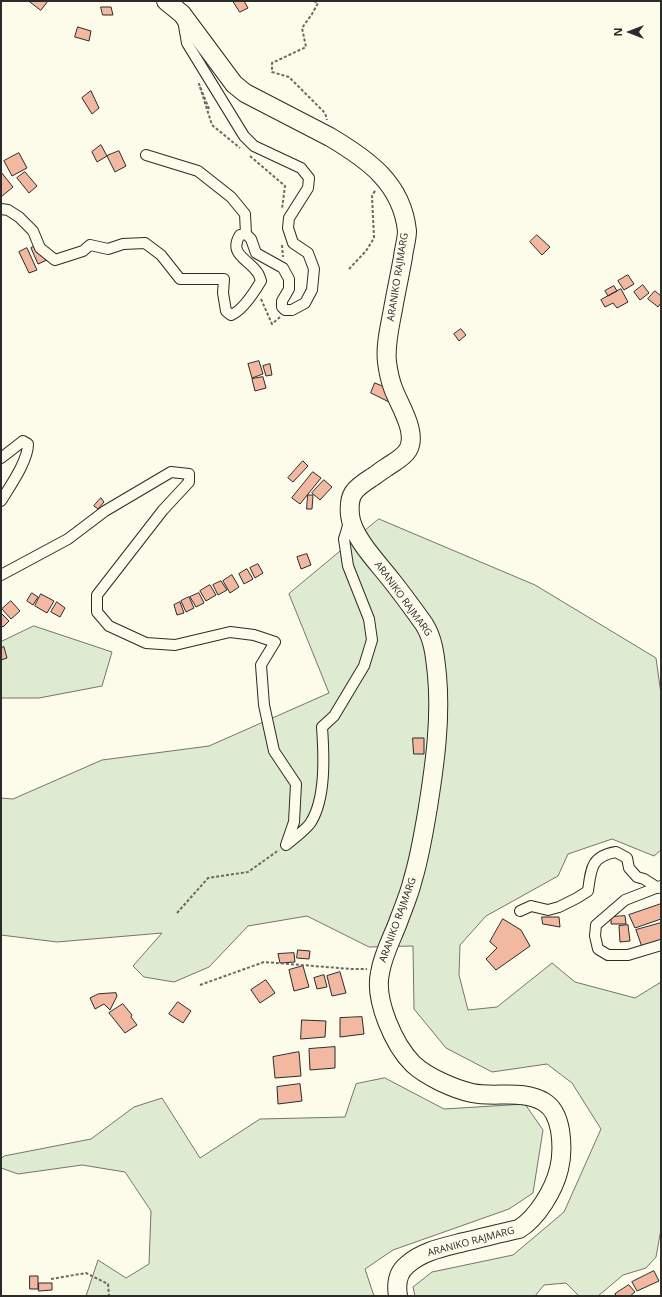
<!DOCTYPE html>
<style>
body{margin:0}
#map{position:relative;width:662px;height:1297px;overflow:hidden;background:#fdfbea;font-family:"Open Sans",sans-serif}
canvas{display:block}
.frame{position:absolute;inset:0;border:2px solid #2b2b2b;pointer-events:none}
.north{position:absolute;left:610px;top:12px;width:40px;height:40px;-webkit-text-stroke:3px #fdfbea;paint-order:stroke;rotate:270deg;font-size:11px;font-weight:700;line-height:16px;text-align:center;color:#2b2b2b}
.north::after{content:'';display:block;margin:auto;width:14px;height:18px;background:#2b2b2b;clip-path:polygon(50% 0,100% 100%,50% 72%,0 100%)}
</style>
<div id="map">
<canvas width="662" height="1297"></canvas>
<div class="frame"></div>
<div class="north">N</div>
</div>
<script>
const g = document.querySelector('canvas').getContext('2d');
g.lineJoin = 'round';
function paint(path, color) { g.fillStyle = color; g.fill(path, 'evenodd'); }
function stroke(path, color, width, dash) { g.strokeStyle = color; g.lineWidth = width; g.lineCap = dash ? 'butt' : 'round'; g.setLineDash(dash || []); g.stroke(path); }
function write(font, color, halo, rows, align = 'center') {
  g.font = font + ' "Open Sans",sans-serif'; g.lineWidth = 3; g.setLineDash([]); g.textBaseline = 'middle'; g.strokeStyle = halo; g.fillStyle = color; for (const [text, x, y, turn = 0] of rows) {
    g.save(); g.translate(x, y); g.rotate((+turn || 0) * Math.PI / 180); g.textAlign = isNaN(turn) ? turn : align; if (halo) g.strokeText(text, 0, 0); g.fillText(text, 0, 0); g.restore();
  }
}
const green = new Path2D(`
 M379 519 535 585 656 658 661 694V850L654 856 612 839 568 854 558 876 486 916 460 945 459 975 468 1010 497 1007 552 963 575 982 635 998 661 982V1229L656 1257 646 1268 623 1275 598 1296H579L566 1283 544 1285 535 1296H415L413 1287 432 1272 513 1255 564 1212 601 1129 572 1083 547 1064 492 1072 446 1048 414 1009 413 946 369 947 307 916 248 926 209 967 174 982 144 977 133 966 162 933 57 942 1 935V798L13 799 102 760 209 746 329 693 289 594Z
 M34 626 112 652 102 686 39 698H1V642Z
 M385 1078 444 1109 525 1104 543 1130 533 1193 509 1209 393 1250 365 1269 374 1296H86L98 1260 126 1278 149 1264 151 1211 125 1172 82 1165 18 1174 1 1168V1159L4 1156 91 1139 134 1107 162 1098 200 1158 260 1119 345 1117 356 1084Z`);
const building = new Path2D(`
 M29 1H48L41 10Z
 M233 1H244L248 8 240 12Z
 M101 7H111L113 15H103Z
 M78 27 91 31 89 41 75 37Z
 M91 91 99 108 92 114 82 98Z
 M101 145 107 156 97 162 92 152Z
 M119 151 126 166 115 172 107 156Z
 M19 153 27 168 12 176 4 161Z
 M1 172 13 187 1 197Z
 M25 172 37 186 29 193 17 178Z
 M537 235 550 247 542 255 530 242Z
 M40 244 47 260 38 264 31 248Z
 M27 248 37 270 29 273 19 252Z
 M628 275 634 284 624 290 618 281Z
 M643 285 649 293 640 300 634 292Z
 M614 286 617 291 608 296 605 291Z
 M621 289 628 302 617 308 613 303 605 307 601 300Z
 M655 291 661 296V303L658 307 648 299Z
 M461 329 466 335 459 341 454 334Z
 M259 361 263 374 252 378 248 364Z
 M270 364 272 375 266 376 263 366Z
 M263 377 266 388 255 391 252 379Z
 M375 383 394 391 389 402 371 393Z
 M303 461 308 466 293 482 288 478Z
 M313 472 321 478 300 504 292 498Z
 M324 480 332 487 320 500 312 493Z
 M308 495H313L312 509H307Z
 M101 498 104 502 98 509 94 506Z
 M307 554 311 565 301 569 297 557Z
 M258 564 263 573 255 578 250 568Z
 M247 569 253 579 244 584 239 574Z
 M232 575 239 587 230 593 223 581Z
 M221 581 227 590 218 595 213 585Z
 M210 585 216 595 206 601 200 591Z
 M32 593 38 597 33 605 27 601Z
 M199 593 204 603 196 607 190 597Z
 M41 594 54 601 47 613 35 606Z
 M189 597 194 608 186 612 181 601Z
 M11 601 20 611 11 619 2 609Z
 M57 602 65 608 60 617 51 612Z
 M180 602 184 613 177 615 174 605Z
 M1 613 9 621 3 627 1 625Z
 M4 647 7 658 1 660V648Z
 M413 738H424V754H414Z
 M661 904V919L635 928 629 915Z
 M625 916 626 924H611V917Z
 M542 917H559L560 927 543 924Z
 M503 919 521 930 530 946 496 970 486 959 497 948 490 942Z
 M661 923V941L642 947 636 930Z
 M628 925 630 941 620 942 619 926Z
 M298 950 310 951 309 959 297 958Z
 M294 953 295 962 280 963 278 954Z
 M303 966 309 987 294 991 289 970Z
 M340 972 346 993 332 996 327 976Z
 M324 975 327 987 317 989 314 978Z
 M266 980 275 993 260 1003 251 990Z
 M116 993 117 996 110 1010 104 1004 95 1009 90 998 98 994Z
 M178 1002 191 1011 183 1023 169 1014Z
 M123 1004 132 1015 131 1017 137 1025 125 1033 109 1013Z
 M362 1017 364 1034 340 1037V1018Z
 M302 1020 326 1021 325 1037 301 1039Z
 M335 1047V1068L310 1070 309 1049Z
 M299 1052 301 1076 275 1078 273 1057Z
 M300 1084 302 1101 278 1104 277 1087Z
 M654 1271 659 1281 637 1291 632 1282Z
 M30 1276H38V1289H30Z
 M39 1283H52V1290L39 1291Z
 M629 1285 635 1292 630 1296H617L615 1294Z`);
const path = new Path2D(`
 M314 1 318 3 312 14 302 28 306 47 272 63V72L289 77 325 113 327 120
 M209 109 199 84 212 125 240 148
 M250 156 285 186 282 209
 M282 245 283 257
 M349 269 366 251 374 238 372 196 376 189
 M261 299 272 324 280 317
 M177 913 208 878 248 872 279 850
 M200 985 264 962 351 969H367
 M51 1279 86 1273 108 1284 109 1296`);
const street = new Path2D(`
 M146 155 198 171 231 197 245 214 246 234
 M1 209 8 210 19 217 33 231 40 248 55 260 83 251 90 245 108 249 123 244 145 243 161 255 180 279H224L223 293 226 311 231 315C242 311 255 291 261 281 260 278 259 274 257 272 248 259 228 254 240 235L246 234 251 239 256 253 283 268 289 279V289L282 301V307L285 310H292L305 303 312 290 314 269 308 253 293 243 288 228 289 218 308 188 309 178 301 168 254 146 244 136 187 43 183 20
 M1 458 23 441 28 444C28 461 10 486 1 501
 M1 575 68 539 105 511 171 472 189 474V482L163 510 97 595V612L109 626 146 643 175 645 230 632 254 635 275 642 261 665 264 705 274 751 296 784 294 822 286 845C293 839 307 829 311 822 326 798 324 755 322 727L334 716 364 666 372 640 369 619 348 566 344 539 350 519
 M661 886 625 900 596 925 595 936 598 949 608 955H628L661 945
 M520 911 531 906 548 910 559 907 577 898 588 891C591 869 591 856 616 852L627 858 629 868 637 877 644 879 658 888`);
const highway = new Path2D(`
 M166 1 182 14 234 84 245 93 330 137C367 159 402 183 407 231 407 239 404 248 403 257 400 274 396 292 393 309 390 326 385 345 387 362 388 370 390 380 393 388 399 405 418 432 408 450 403 458 394 462 387 467 382 470 376 475 371 478 354 489 348 494 350 515 352 537 379 564 392 581 403 595 414 610 424 624 434 640 435 657 437 675 441 719 435 763 428 807 424 831 420 856 413 879 410 892 405 904 400 917 394 935 383 953 380 973 374 1000 394 1045 413 1064 427 1077 454 1089 472 1093 495 1098 523 1089 544 1102 554 1108 558 1119 560 1130 562 1143 562 1157 559 1169 554 1190 537 1218 519 1229 500 1233 482 1238 464 1242 445 1247 422 1251 407 1265 397 1273 396 1284 398 1296`);
const streetNames = [
 ["ARANIKO RAJMARG",398,277,-81],
 ["ARANIKO RAJMARG",403,599,54],
 ["ARANIKO RAJMARG",398,920,-70],
 ["ARANIKO RAJMARG",471,1242,-15]
];
paint(green, '#deebd1');
stroke(green, '#74746e', 1);
paint(building, '#f2b8a0');
stroke(building, '#2b2b2b', 1);
stroke(street, '#2b2b2b', 12);
stroke(highway, '#2b2b2b', 20);
stroke(path, '#6a6964', 2, [3, 2]);
stroke(street, '#fdfbea', 10);
stroke(highway, '#fdfbea', 18);
write('10px', '#2b2b2b', '#fdfbea', streetNames);
</script>
